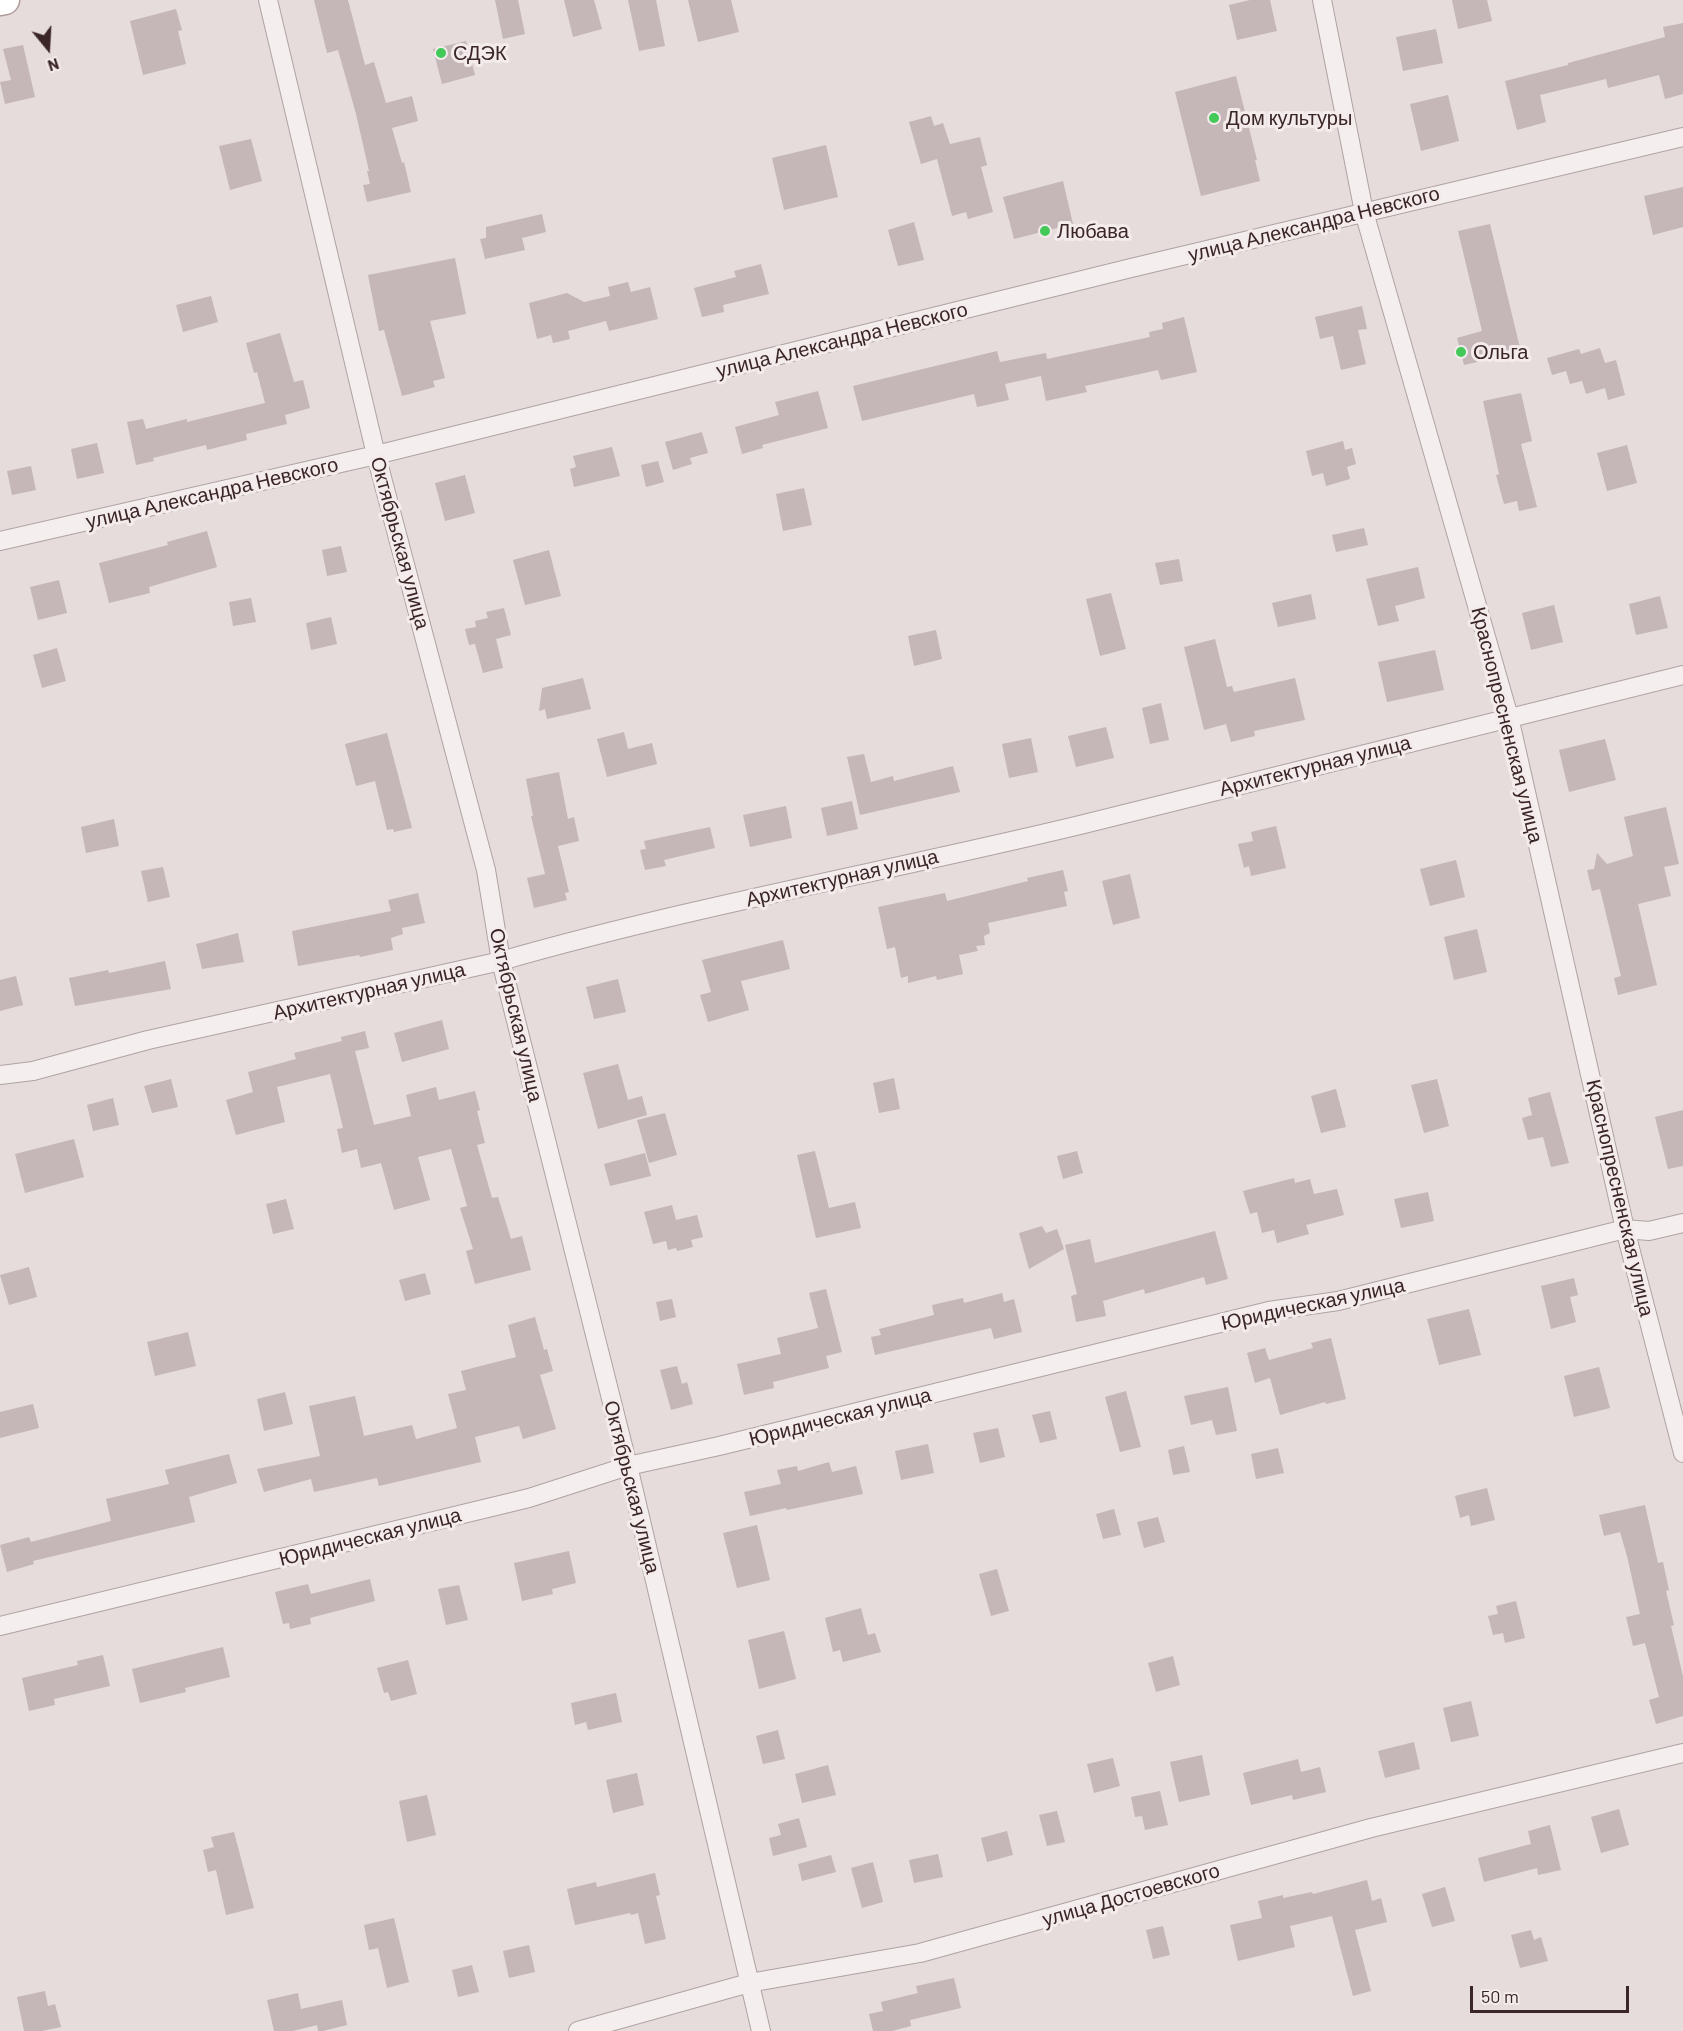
<!DOCTYPE html>
<meta charset="utf-8">
<style>
body{margin:0}
#map{position:relative;width:1683px;height:2031px;overflow:hidden;background:#e6dcdc;font-family:Barlow,sans-serif}
canvas{display:block}
.north{position:absolute;left:18px;top:18px;width:60px;height:60px;-webkit-text-stroke:4px #f4ebec;paint-order:stroke;rotate:162deg;font-size:16px;font-weight:700;line-height:24px;text-align:center;color:#3b2627}
.north::after{content:'';display:block;margin:auto;width:21px;height:27px;background:#3b2627;clip-path:polygon(50% 0,100% 100%,50% 72%,0 100%)}
.scale{position:absolute;left:1470px;top:1986px;width:159px;height:27px;box-sizing:border-box;border:3px solid #3b2627;border-top:0;padding-left:8px;font-size:18px;line-height:21px;white-space:nowrap;color:#3b2627;-webkit-text-stroke:4px #f4ebec;paint-order:stroke}
</style>
<div id="map">
<canvas width="1683" height="2031"></canvas>
<div class="north">N</div>
<div class="scale">50 m</div>
</div>
<script>
const g = document.querySelector('canvas').getContext('2d');
g.lineJoin = 'round';
function paint(path, color) { g.fillStyle = color; g.fill(path, 'evenodd'); }
function stroke(path, color, width, dash) { g.strokeStyle = color; g.lineWidth = width; g.lineCap = dash ? 'butt' : 'round'; g.setLineDash(dash || []); g.stroke(path); }
function write(font, color, halo, rows, align = 'center') {
  g.font = font + ' Barlow,sans-serif'; g.lineWidth = 6; g.setLineDash([]); g.textBaseline = 'middle'; g.strokeStyle = halo; g.fillStyle = color; for (const [text, x, y, turn = 0] of rows) {
    g.save(); g.translate(x, y); g.rotate((+turn || 0) * Math.PI / 180); g.textAlign = isNaN(turn) ? turn : align; if (halo) g.strokeText(text, 0, 0); g.fillText(text, 0, 0); g.restore();
  }
}
const building = new Path2D(`
 M314 0H348L365 65 374 62 386 103 412 96 418 121 392 128 402 163 404 162 411 192 367 202 363 185 370 184 367 171H369L356 114 338 50 327 53Z
 M495 0H518L525 34 503 39Z
 M564 0H594L602 29 573 37Z
 M628 0H656L665 46 639 51Z
 M688 0H731L739 32 698 42Z
 M1250 0H1270L1277 31 1237 40 1229 5Z
 M1452 0H1487L1492 21 1458 29Z
 M176 9 182 30 178 31 186 64 143 75 130 21Z
 M1683 23V94L1665 99 1659 75 1608 88 1606 79 1540 95 1546 122 1517 130 1505 81 1568 65V63L1665 37 1663 27Z
 M1436 29 1443 63 1403 71 1396 37Z
 M466 41 475 75 442 84 433 49Z
 M23 45 35 97 5 104 0 82 11 80 3 49Z
 M1236 76 1257 160H1255L1260 181 1201 196 1175 92Z
 M1448 95 1459 141 1421 151 1410 104Z
 M931 116 934 126 943 123 950 144 980 137 987 165 981 167 993 212 968 219 966 212 952 216 937 159 921 164 909 122Z
 M251 139 262 181 230 190 219 146Z
 M826 145 838 197 784 210 772 158Z
 M1063 181 1073 224 1014 239 1003 197Z
 M1683 187V227L1653 235 1644 196Z
 M542 214 546 232 522 238 525 250 485 259 480 239 486 238V227Z
 M914 222 924 260 898 266 888 230Z
 M1490 224 1521 352 1464 365 1457 338 1482 331 1458 231Z
 M455 258 466 314 430 321 445 378 433 381 435 387 402 396 384 330 379 331 368 275Z
 M761 264 769 294 723 305 724 312 702 317 694 288 736 277 734 271Z
 M628 282 631 292 650 287 658 319 609 331 606 321 568 331 570 339 553 343 551 335 537 339 529 303 567 293 584 302 610 296 608 287Z
 M211 296 218 322 183 332 176 305Z
 M1362 306 1367 329 1358 330 1366 364 1341 370 1333 336 1320 339 1315 317Z
 M1184 317 1197 372 1161 380 1158 370 1085 386 1087 392 1046 401 1041 376 1005 384 1009 400 977 407 974 394 862 421 853 386 997 351 1000 362 1046 353 1047 359 1150 337 1149 332 1163 329 1162 323Z
 M280 333 294 382 303 380 310 408 285 415 287 424 246 434 247 440 207 450 206 445 153 458 154 461 136 465 127 422 143 419 146 429 187 419V422L265 403 257 372 254 373 246 343Z
 M1600 348 1605 363 1616 360 1625 395 1608 400 1605 388 1586 394 1582 381 1570 384 1566 371 1552 375 1547 358 1579 349 1581 354Z
 M818 391 828 428 762 445 763 448 742 454 735 427 779 415 775 402Z
 M1521 393 1532 441 1521 444 1537 507 1519 511 1517 501 1504 504 1496 475 1499 474 1483 401Z
 M702 432 708 453 690 458 692 464 673 470 665 442Z
 M1343 441 1345 450 1352 448 1356 464 1347 467 1350 479 1326 486 1323 473 1312 476 1306 451Z
 M97 443 104 473 77 479 71 449Z
 M1627 445 1637 483 1607 491 1597 453Z
 M612 447 620 476 574 487 570 469 576 467 573 456Z
 M658 461 664 482 646 487 641 465Z
 M31 466 36 490 12 495 7 471Z
 M465 475 475 513 445 521 435 483Z
 M804 488 812 525 783 531 776 494Z
 M1364 528 1368 545 1336 552 1332 535Z
 M207 531 217 567 149 587 150 593 109 603 99 563 168 545 167 542Z
 M341 546 347 572 327 576 322 550Z
 M549 550 561 596 525 605 513 560Z
 M1179 559 1183 581 1160 585 1155 563Z
 M1418 567 1425 598 1395 606 1399 621 1378 626 1366 579Z
 M59 580 67 613 38 620 30 587Z
 M1111 593 1126 649 1100 656 1086 599Z
 M1311 594 1316 619 1278 627 1272 603Z
 M1660 596 1668 628 1636 635 1629 604Z
 M251 598 256 622 233 626 229 602Z
 M1554 605 1563 642 1531 650 1522 613Z
 M504 608 511 635 496 639 503 668 483 673 475 644 469 645 465 629 476 627 475 621 488 618 486 612Z
 M331 617 337 644 311 650 306 623Z
 M936 630 942 659 914 666 908 636Z
 M1215 639 1227 687 1232 686 1234 692 1295 678 1305 720 1254 731 1255 736 1231 742 1226 724 1204 730 1184 647Z
 M57 648 66 681 42 688 33 655Z
 M1435 650 1444 690 1387 702 1378 662Z
 M583 678 591 709 547 719 545 709 539 711 542 688Z
 M1161 703 1169 740 1150 744 1142 708Z
 M1106 727 1114 758 1076 767 1068 736Z
 M624 732 628 749 652 743 657 764 607 777 597 739Z
 M387 733 412 828 394 832 393 829 387 830 375 781 356 786 345 744Z
 M1031 738 1038 772 1009 778 1002 744Z
 M1605 739 1616 780 1569 792 1559 750Z
 M864 754 871 782 893 776 894 781 953 766 960 792 860 815 847 757Z
 M559 772 568 819 574 817 579 841 558 846 569 892 565 893 567 900 534 908 527 878 545 874 531 816H533L526 779Z
 M852 801 858 829 827 836 821 808Z
 M786 806 792 838 750 847 743 815Z
 M1666 807 1679 864 1664 867 1671 896 1638 904 1657 985 1618 995 1614 978 1621 976 1600 889 1592 891 1587 870 1594 869 1597 853 1607 864 1633 856 1624 817Z
 M114 819 119 846 86 853 81 827Z
 M1276 826 1286 868 1251 876 1249 866 1244 868 1238 844 1253 841 1251 832Z
 M710 827 715 848 664 860 666 866 645 870 640 850 646 849 644 841Z
 M1456 860 1465 897 1430 906 1420 869Z
 M163 867 170 897 148 902 141 871Z
 M1063 870 1068 891 1064 892 1067 906 988 923 990 933 984 936 985 945 976 946 978 951 959 955 963 974 937 980 936 976 908 983V976L901 978 895 947 887 949 878 907 945 893 947 901 1028 881 1027 878Z
 M1130 874 1140 918 1113 925 1102 881Z
 M418 893 425 923 402 928 403 934 391 938 393 950 360 957 359 955 298 966 292 931 391 911 388 900Z
 M1477 929 1487 972 1454 980 1444 937Z
 M238 933 244 962 202 969 196 944Z
 M783 940 790 969 741 981 749 1010 708 1022 700 995 711 992 702 960Z
 M165 961 171 989 75 1006 69 978 108 970 109 973Z
 M16 976 23 1005 0 1011V980Z
 M618 979 626 1012 594 1019 586 987Z
 M442 1020 449 1049 402 1062 394 1033Z
 M365 1031 369 1048 355 1051 374 1125 411 1116 406 1095 436 1087 439 1100 475 1091 480 1110 477 1111 485 1143 477 1145 492 1198 498 1197 511 1239 522 1236 531 1270 475 1284 466 1251 473 1249 460 1208 467 1206 451 1149 418 1157 430 1200 394 1210 381 1163 361 1168 357 1149 342 1153 337 1129 343 1128 330 1074 277 1087 285 1122 236 1135 226 1100 253 1092 248 1072 296 1059 294 1053 342 1041 341 1037Z
 M618 1064 628 1100 642 1096 647 1115 598 1129 583 1073Z
 M894 1078 900 1109 879 1113 873 1083Z
 M171 1079 178 1107 152 1113 144 1086Z
 M1437 1079 1449 1126 1424 1133 1411 1085Z
 M1336 1089 1346 1127 1321 1133 1311 1096Z
 M1550 1092 1569 1163 1551 1167 1543 1137 1528 1140 1522 1118 1532 1115 1528 1098Z
 M113 1098 119 1125 93 1131 87 1105Z
 M1683 1110V1166L1668 1169 1655 1117Z
 M665 1113 677 1155 649 1163 637 1120Z
 M74 1139 84 1177 25 1193 15 1154Z
 M815 1151 829 1208 855 1202 861 1228 816 1238 797 1155Z
 M1077 1151 1083 1173 1063 1179 1057 1156Z
 M645 1153 651 1176 610 1186 604 1164Z
 M1294 1178 1295 1183 1310 1179 1314 1194 1337 1189 1344 1215 1306 1225 1309 1234 1277 1243 1274 1230 1262 1233 1257 1212 1250 1214 1243 1191Z
 M1428 1192 1434 1221 1401 1228 1394 1199Z
 M286 1199 294 1229 273 1234 266 1204Z
 M672 1205 676 1220 697 1215 703 1237 691 1240 693 1247 677 1251 676 1248 668 1250 666 1241 653 1244 644 1212Z
 M1042 1226 1046 1233 1057 1229 1064 1249 1029 1269 1019 1233Z
 M1215 1231 1228 1279 1206 1285 1204 1277 1145 1294 1144 1289 1103 1301 1106 1316 1076 1322 1071 1296 1077 1294 1065 1245 1090 1239 1095 1263Z
 M29 1267 37 1297 9 1305 0 1275Z
 M425 1273 431 1294 405 1301 399 1280Z
 M1574 1278 1578 1295 1570 1297 1576 1322 1551 1329 1541 1286Z
 M826 1289 842 1352 826 1356 829 1368 773 1382 774 1388 744 1395 737 1364 781 1354 777 1338 818 1328 809 1293Z
 M1002 1293 1004 1302 1014 1299 1022 1332 994 1339 991 1328 875 1355 871 1337 881 1335 879 1329 934 1315 932 1305 963 1298 964 1303Z
 M672 1299 676 1317 660 1321 656 1302Z
 M1469 1309 1481 1355 1439 1365 1427 1319Z
 M535 1317 544 1350 547 1349 553 1371 540 1375 556 1429 523 1439 519 1426 475 1437 481 1462 379 1486 377 1478 314 1492 311 1479 264 1492 257 1469 320 1456 309 1406 355 1396 364 1436 412 1425 416 1439 457 1428 448 1394 466 1390 461 1371 516 1357 508 1325Z
 M188 1332 196 1366 155 1376 147 1342Z
 M1331 1338 1346 1399 1326 1404 1325 1402 1280 1415 1270 1378 1255 1383 1247 1353 1265 1348 1269 1360 1313 1348 1311 1343Z
 M677 1366 682 1384 687 1382 693 1404 671 1410 660 1370Z
 M1599 1367 1610 1408 1574 1417 1564 1376Z
 M1228 1387 1237 1431 1216 1435 1212 1420 1191 1425 1184 1396Z
 M1126 1391 1141 1447 1120 1452 1105 1397Z
 M285 1392 293 1424 264 1431 257 1399Z
 M33 1404 39 1428 0 1438V1412Z
 M1050 1411 1057 1439 1040 1443 1032 1415Z
 M998 1428 1005 1457 980 1463 973 1433Z
 M928 1444 934 1473 901 1480 895 1451Z
 M1184 1446 1190 1472 1173 1475 1168 1450Z
 M1278 1448 1284 1473 1256 1479 1251 1454Z
 M229 1454 237 1483 189 1497 195 1522 33 1561 34 1564 7 1572 0 1545 29 1537 31 1542 111 1521 106 1499 169 1484 165 1470Z
 M829 1462 832 1472 856 1466 863 1494 787 1510 786 1508 750 1516 744 1492 781 1484 777 1470 797 1466 798 1471Z
 M1487 1488 1495 1520 1471 1526 1469 1515 1460 1518 1455 1496Z
 M1645 1505 1658 1563 1663 1562 1669 1590 1666 1591 1674 1625 1671 1626 1683 1676V1716L1656 1724 1649 1700 1659 1697 1645 1643 1633 1646 1626 1617 1640 1614 1627 1556 1620 1532 1604 1536 1599 1515Z
 M1114 1509 1121 1535 1103 1539 1096 1514Z
 M1158 1517 1165 1542 1144 1548 1137 1522Z
 M757 1525 770 1580 737 1588 723 1533Z
 M569 1551 576 1583 552 1589 553 1594 522 1601 514 1563Z
 M997 1569 1009 1611 991 1616 979 1574Z
 M370 1579 375 1601 310 1618 311 1624 290 1629 289 1623 283 1624 275 1592 308 1584 311 1594Z
 M459 1585 468 1620 446 1625 438 1589Z
 M1516 1601 1525 1638 1505 1643 1503 1633 1493 1635 1488 1616 1498 1614 1496 1606Z
 M861 1608 868 1635 875 1633 881 1652 843 1662 840 1650 833 1652 825 1618Z
 M784 1631 796 1679 759 1689 748 1640Z
 M223 1647 230 1677 185 1688 186 1692 140 1703 132 1669Z
 M103 1655 110 1686 54 1699 55 1705 29 1711 22 1678 78 1665 77 1661Z
 M1173 1656 1180 1685 1156 1692 1148 1663Z
 M408 1660 417 1694 391 1701 388 1692 384 1693 377 1668Z
 M616 1693 622 1722 588 1730 586 1722 575 1725 571 1703Z
 M1471 1701 1479 1736 1451 1742 1443 1708Z
 M778 1730 785 1759 763 1764 756 1736Z
 M1414 1742 1420 1769 1385 1778 1378 1751Z
 M1202 1755 1210 1795 1179 1802 1170 1762Z
 M1113 1758 1120 1786 1094 1793 1087 1764Z
 M1298 1759 1301 1772 1320 1767 1326 1792 1293 1800 1292 1795 1251 1805 1243 1773Z
 M828 1765 836 1795 802 1803 795 1774Z
 M637 1773 644 1805 613 1813 606 1780Z
 M1160 1791 1168 1825 1145 1830 1142 1816 1135 1817 1131 1797Z
 M427 1795 436 1835 407 1842 399 1801Z
 M1619 1809 1629 1845 1601 1853 1591 1817Z
 M1057 1811 1065 1842 1047 1846 1039 1815Z
 M799 1818 807 1847 773 1856 769 1838 781 1835 778 1824Z
 M1550 1825 1561 1870 1538 1875 1537 1868 1484 1882 1478 1858 1531 1844 1528 1831Z
 M1007 1831 1013 1855 987 1862 981 1838Z
 M234 1832 254 1908 226 1915 216 1870 208 1872 203 1850 214 1847 211 1837Z
 M938 1854 943 1877 914 1883 909 1860Z
 M831 1855 836 1872 802 1881 798 1864Z
 M873 1862 883 1902 862 1908 851 1868Z
 M655 1873 660 1895 656 1896 666 1939 645 1944 638 1913 631 1915 630 1913 575 1925 567 1889 596 1882 597 1887Z
 M1367 1880 1372 1901 1381 1898 1387 1922 1355 1930 1371 1991 1353 1996 1332 1916 1290 1926 1295 1947 1238 1961 1230 1925 1262 1918 1258 1901 1283 1895V1898L1312 1892 1313 1894Z
 M1445 1887 1455 1921 1432 1927 1422 1894Z
 M394 1918 409 1982 387 1988 378 1948 369 1950 364 1925Z
 M1163 1926 1170 1955 1153 1959 1146 1930Z
 M1531 1930 1534 1940 1541 1937 1548 1961 1520 1968 1511 1935Z
 M529 1945 535 1972 509 1978 503 1951Z
 M472 1965 479 1992 458 1997 452 1970Z
 M954 1978 961 2008 910 2020 911 2026 892 2031H873L869 2014 883 2011 881 2002 918 1993 916 1986Z
 M45 1991 48 2006 55 2004 61 2027 42 2031H24L17 1997Z
 M298 1993 301 2009 342 2000 347 2025 323 2031H318L317 2025 293 2031H274L267 2000Z`);
const minor = new Path2D(`
 M268 0 376 455 486 870 501 961 628 1466 761 2031
 M1322 0 1364 212 1509 717 1625 1229 1683 1453
 M0 541 376 455 1131 268 1683 137
 M0 1075 33 1071 148 1040 501 961C693 906 890 871 1084 824 1284 776 1483 723 1683 675
 M0 1626 529 1498 628 1466 719 1446 1269 1311 1338 1301 1625 1229 1649 1231 1683 1223
 M578 2031 749 1983 920 1953 1371 1828 1683 1753`);
const primary = new Path2D(`
 M0 1 5 0`);
const markers = [
 [441,53,6,"#42c958"],
 [1214,118,6,"#42c958"],
 [1045,231,6,"#42c958"],
 [1461,352,6,"#42c958"]
];
const poiNames = [
 ["СДЭК",453,53],
 ["Дом культуры",1226,118],
 ["Любава",1057,231],
 ["Ольга",1473,352]
];
const streetNames = [
 ["улица Александра Невского",1314,224,-14],
 ["улица Александра Невского",842,340,-14],
 ["улица Александра Невского",212,493,-13],
 ["Октябрьская улица",400,543,75],
 ["Краснопресненская улица",1507,725,76],
 ["Архитектурная улица",1315,766,-14],
 ["Архитектурная улица",842,878,-13],
 ["Архитектурная улица",369,991,-13],
 ["Октябрьская улица",516,1015,77],
 ["Краснопресненская улица",1620,1198,77],
 ["Юридическая улица",1313,1304,-12],
 ["Юридическая улица",840,1417,-14],
 ["Октябрьская улица",632,1487,76],
 ["Юридическая улица",370,1537,-14],
 ["улица Достоевского",1131,1895,-16]
];
paint(building, '#c5b6b7');
stroke(minor, '#afa2a2', 20);
stroke(primary, '#b19b9d', 31);
stroke(minor, '#f4eeee', 18);
stroke(primary, '#fff', 28);
for (const [x, y, r, color] of markers) { const dot = new Path2D(); dot.arc(x, y, r, 0, 2 * Math.PI); g.fillStyle = color; g.fill(dot); stroke(dot, '#f4ebec', 2); }
write('20px', '#3b2627', '#f4ebec', poiNames, 'left');
write('20px', '#3b2627', '#f4ebec', streetNames);
</script>
